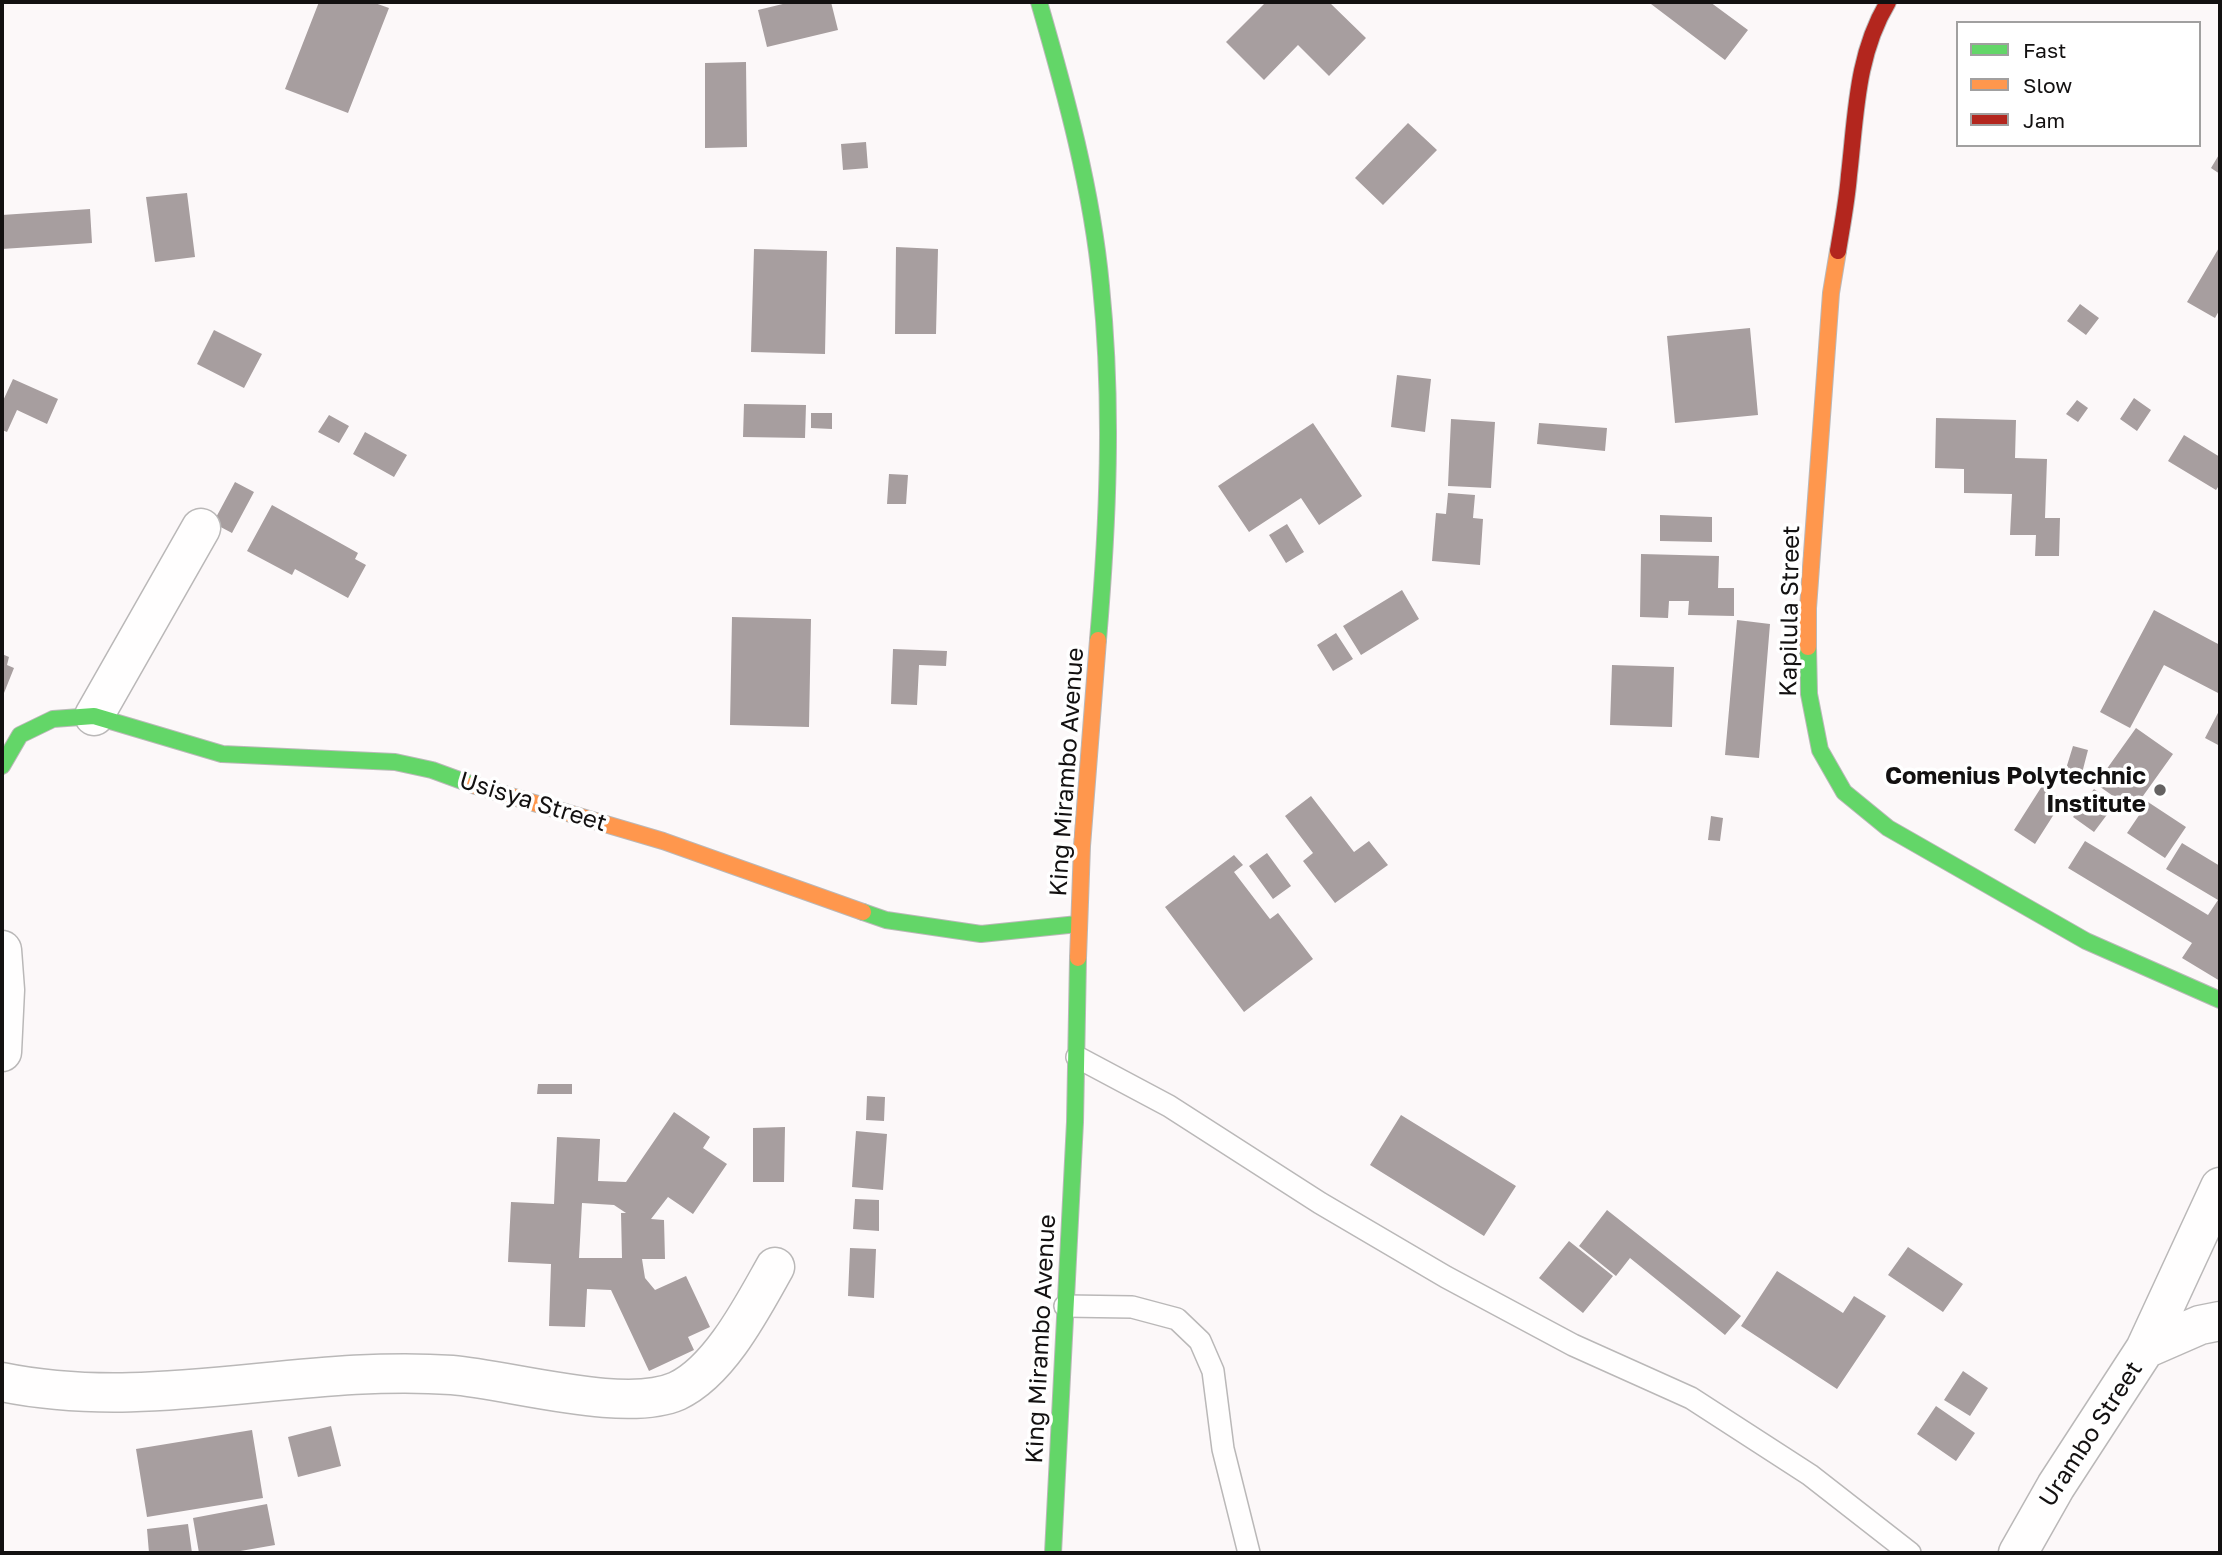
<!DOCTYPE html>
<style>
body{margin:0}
#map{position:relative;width:2222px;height:1555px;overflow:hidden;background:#fcf8f9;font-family:"Golos Text",sans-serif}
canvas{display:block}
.frame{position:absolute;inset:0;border:4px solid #131111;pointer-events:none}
.legend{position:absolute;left:1956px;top:21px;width:245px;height:126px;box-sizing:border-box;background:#fff;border:2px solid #a1a0a0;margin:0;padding:9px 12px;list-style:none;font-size:21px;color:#131111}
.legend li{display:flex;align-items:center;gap:14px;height:35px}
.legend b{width:35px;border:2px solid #a1a0a0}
</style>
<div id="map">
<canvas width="2222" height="1555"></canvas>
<div class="frame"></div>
<ul class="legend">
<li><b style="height:9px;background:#63d668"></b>Fast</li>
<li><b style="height:9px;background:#ff974d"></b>Slow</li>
<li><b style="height:9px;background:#b3261e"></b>Jam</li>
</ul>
</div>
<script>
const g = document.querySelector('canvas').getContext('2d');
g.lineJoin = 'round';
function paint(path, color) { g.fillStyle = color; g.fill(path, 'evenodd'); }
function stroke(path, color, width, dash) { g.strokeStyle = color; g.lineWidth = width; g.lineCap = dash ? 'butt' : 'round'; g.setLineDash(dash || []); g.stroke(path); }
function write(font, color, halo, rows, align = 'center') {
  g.font = font + ' "Golos Text",sans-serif'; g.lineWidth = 7; g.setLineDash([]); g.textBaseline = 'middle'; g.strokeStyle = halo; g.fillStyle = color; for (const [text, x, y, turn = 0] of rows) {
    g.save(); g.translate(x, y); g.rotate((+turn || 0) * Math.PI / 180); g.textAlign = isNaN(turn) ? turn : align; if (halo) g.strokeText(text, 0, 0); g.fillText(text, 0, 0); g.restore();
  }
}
const building = new Path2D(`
 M319 2H372L389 8 348 113 285 89Z
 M791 2H831L838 30 767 47 758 10Z
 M1266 2H1329L1366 38 1329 76 1298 45 1264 80 1226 42Z
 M1652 2H1710L1748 30 1725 60 1651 4Z
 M746 62 747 147 705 148V63Z
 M1408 123 1437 150 1383 205 1355 178Z
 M866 142 868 168 843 170 841 144Z
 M2220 153V174L2211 168Z
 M187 193 195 257 155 262 146 197Z
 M90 209 92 243 2 249V215Z
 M2220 246V309L2215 318 2187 302Z
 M896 247 938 249 936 334H895Z
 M754 249 827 251 825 354 751 352Z
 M2080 304 2099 318 2086 335 2067 321Z
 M1750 328 1758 415 1675 423 1667 336Z
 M214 330 262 354 244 388 197 364Z
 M1397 375 1431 379 1425 432 1391 427Z
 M13 379 58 399 47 424 17 410 7 432 2 430V403Z
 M2134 398 2151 410 2137 431 2120 419Z
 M2077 400 2088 408 2078 422 2066 414Z
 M744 404 806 405 805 438 743 437Z
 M811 413H832V429L811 428Z
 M329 415 349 426 339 443 318 432Z
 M1936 418 2016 420 2015 458 2047 459 2045 518H2060L2059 556H2035L2036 535H2010L2012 494 1964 493V469L1935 468Z
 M1451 419 1495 422 1491 488 1448 486Z
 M1313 423 1362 496 1319 525 1301 498 1249 532 1218 486Z
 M1539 423 1607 428 1605 451 1537 444Z
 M365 432 407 455 394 477 353 454Z
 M2184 435 2220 457V484L2216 490 2168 461Z
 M889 474 908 475 906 504H887Z
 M235 482 254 492 232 533 213 523Z
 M1448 493 1475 495 1473 518 1483 519 1480 565 1432 561 1436 513 1446 514Z
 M272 505 358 553 355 559 366 565 348 598 295 569 292 575 247 551Z
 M1660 515 1712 517V542L1660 541Z
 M1287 524 1304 552 1286 563 1269 535Z
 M1641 554 1719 556 1718 588H1734V616L1688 615 1689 601H1669L1668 618 1640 617Z
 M1402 590 1419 619 1361 655 1343 626Z
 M2154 610 2220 645V694L2164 665 2130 728 2100 712Z
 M732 617 811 619 809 727 730 725Z
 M1737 620 1770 624 1759 758 1725 755Z
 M1336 633 1353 659 1333 671 1317 645Z
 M893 649 947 651 946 666 919 665 917 705 891 704Z
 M2 654 9 657 7 665 14 668 2 698Z
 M1612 665 1674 667 1672 727 1610 725Z
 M2220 709V746L2205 738Z
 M2136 728 2173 754 2133 810 2096 784Z
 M2073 746 2088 750 2081 777 2065 772Z
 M2042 786 2063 800 2035 844 2014 830Z
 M2094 789 2115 804 2094 832 2073 817Z
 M1311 796 1354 852 1369 841 1388 865 1335 903 1303 861 1313 853 1285 816Z
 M2148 802 2186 827 2165 858 2127 833Z
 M1711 816 1723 818 1720 841 1708 840Z
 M2085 841 2208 915 2218 900 2166 869 2182 843 2220 866V981L2182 958 2192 943 2068 868Z
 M1267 853 1291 886 1273 899 1249 866Z
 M1234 855 1243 865 1234 872 1270 919 1278 913 1313 959 1244 1012 1165 907Z
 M538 1084H572V1094H537Z
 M867 1096 885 1097 884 1121 866 1120Z
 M674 1112 710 1137 703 1148 727 1164 693 1214 668 1197 651 1219 664 1220 665 1259H642L645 1278 655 1290 686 1276 710 1327 688 1337 694 1350 649 1371 611 1290 587 1289 585 1327 549 1326 551 1264 508 1262 511 1202 554 1204 557 1137 600 1139 598 1181 626 1182ZM582 1203 614 1205 626 1213H621L622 1258H579Z
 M1401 1115 1516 1186 1484 1236 1370 1165Z
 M785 1127 784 1182H753V1128Z
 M856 1131 887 1134 883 1190 852 1187Z
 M855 1199 879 1200V1231L853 1229Z
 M1607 1210 1741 1316 1725 1335 1630 1258 1616 1276 1579 1246Z
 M1569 1241 1613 1276 1583 1313 1539 1278Z
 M1908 1247 1963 1284 1943 1312 1888 1275Z
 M850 1248 876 1249 874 1298 848 1296Z
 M1777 1271 1843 1313 1854 1296 1886 1316 1837 1389 1741 1326Z
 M1963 1371 1988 1388 1970 1416 1944 1400Z
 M1936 1406 1975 1433 1956 1461 1917 1434Z
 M331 1426 341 1466 298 1477 288 1437Z
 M252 1430 263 1498 147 1517 136 1449Z
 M267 1504 275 1545 229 1553H199L193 1518Z
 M188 1524 192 1553H149L147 1529Z`);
const lane = new Path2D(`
 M1077 1057 1169 1106 1320 1203 1446 1277 1573 1345 1691 1398 1810 1475 1910 1553
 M1065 1306 1132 1307 1177 1319 1200 1341 1213 1371 1223 1449 1249 1553`);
const street = new Path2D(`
 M94 716 201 528
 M2 950 5 990 2 1052
 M2145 1349 2220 1187
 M2 1382C152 1413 301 1364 452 1375 511 1380 625 1414 677 1391 720 1371 753 1306 775 1267
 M2018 1553 2056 1486 2145 1349 2200 1325 2220 1321`);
const fast = new Path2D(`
 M1039 2C1066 95 1092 190 1101 286 1113 404 1108 522 1098 640
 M1808 647 1809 694 1820 750 1844 792 1888 828 2086 941 2220 1000
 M2 766 20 735 53 719 94 716 222 754 395 762 432 770 473 785
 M863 912 886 920 981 934 1078 924
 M1053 1553 1075 1122 1078 958`);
const slow = new Path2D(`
 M1808 647V608L1831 293 1838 251
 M473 785 663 841 863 912
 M1078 958 1082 846 1098 640`);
const jam = new Path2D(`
 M1838 251C1842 226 1847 201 1849 175 1856 116 1856 55 1888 2`);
const markers = [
 [2160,790,7,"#656262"]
];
const streetNames = [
 ["Kapilula Street",1790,611,-89],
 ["King Mirambo Avenue",1067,772,-86],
 ["Usisya Street",533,802,17],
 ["King Mirambo Avenue",1041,1339,-87],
 ["Urambo Street",2091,1434,-57]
];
const poiNames = [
 ["Comenius Polytechnic",2146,776],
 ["Institute",2146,804]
];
paint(building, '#a79e9f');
stroke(lane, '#bab8b8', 24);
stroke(street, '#bab8b8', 41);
stroke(fast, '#bab8b8', 18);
stroke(slow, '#bab8b8', 18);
stroke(jam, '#bab8b8', 18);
stroke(lane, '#fffefe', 21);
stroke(street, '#fffefe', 38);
stroke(fast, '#63d668', 16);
stroke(slow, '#ff974d', 16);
stroke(jam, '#b3261e', 16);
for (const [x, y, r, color] of markers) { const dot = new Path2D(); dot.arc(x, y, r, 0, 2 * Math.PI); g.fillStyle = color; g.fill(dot); stroke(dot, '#fff', 2.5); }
write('24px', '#131111', '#fff', streetNames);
write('bold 24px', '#131111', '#fff', poiNames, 'right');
</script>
